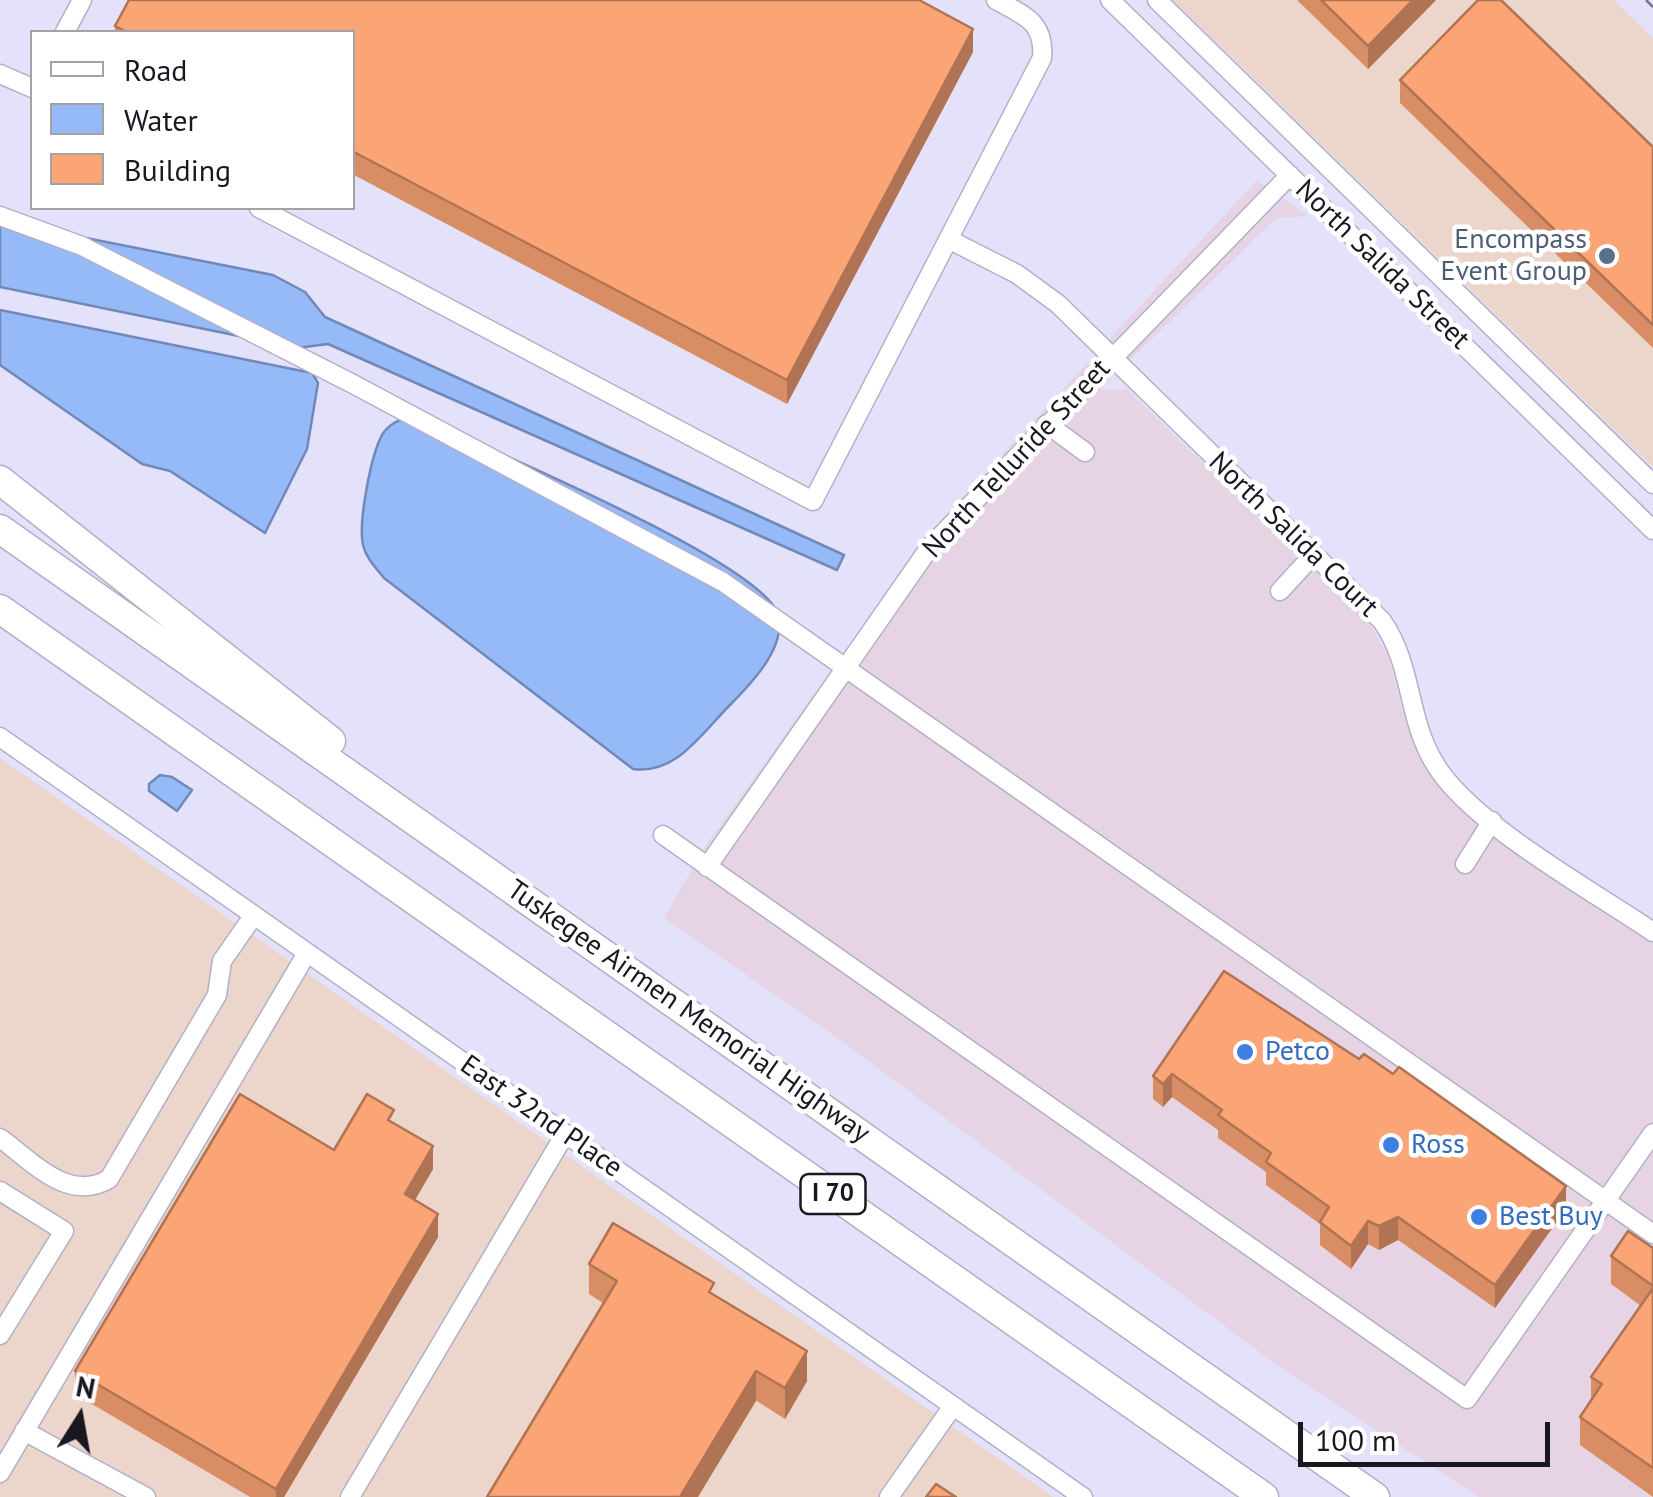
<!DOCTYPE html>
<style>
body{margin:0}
#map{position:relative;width:1653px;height:1497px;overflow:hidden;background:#e4e1fb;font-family:"PT Sans",sans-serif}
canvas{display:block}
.legend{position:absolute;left:30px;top:30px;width:325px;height:180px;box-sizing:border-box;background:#fff;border:2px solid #a3a3a6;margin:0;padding:12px 18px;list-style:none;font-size:30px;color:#191821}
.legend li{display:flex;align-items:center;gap:20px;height:50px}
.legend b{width:50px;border:2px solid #a3a3a6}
.north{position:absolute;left:30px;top:1367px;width:100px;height:100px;-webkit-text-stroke:8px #fff;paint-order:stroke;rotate:11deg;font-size:28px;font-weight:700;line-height:40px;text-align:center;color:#191821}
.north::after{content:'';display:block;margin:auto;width:35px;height:45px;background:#191821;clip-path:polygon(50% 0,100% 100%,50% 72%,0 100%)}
.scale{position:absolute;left:1298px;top:1422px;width:252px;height:45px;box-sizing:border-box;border:5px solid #191821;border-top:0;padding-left:12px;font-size:30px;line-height:35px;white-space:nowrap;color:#191821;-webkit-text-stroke:8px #fff;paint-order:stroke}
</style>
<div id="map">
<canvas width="1653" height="1497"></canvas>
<ul class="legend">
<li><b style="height:12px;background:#fff"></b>Road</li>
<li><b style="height:28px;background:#96baf8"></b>Water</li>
<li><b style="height:28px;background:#fba476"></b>Building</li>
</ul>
<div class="north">N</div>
<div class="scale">100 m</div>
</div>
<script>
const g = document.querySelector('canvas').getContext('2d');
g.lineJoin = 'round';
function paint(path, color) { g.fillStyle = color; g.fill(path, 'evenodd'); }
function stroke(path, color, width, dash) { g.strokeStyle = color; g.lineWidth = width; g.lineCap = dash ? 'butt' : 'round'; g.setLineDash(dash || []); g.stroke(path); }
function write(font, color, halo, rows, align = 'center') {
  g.font = font + ' "PT Sans",sans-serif'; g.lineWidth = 9; g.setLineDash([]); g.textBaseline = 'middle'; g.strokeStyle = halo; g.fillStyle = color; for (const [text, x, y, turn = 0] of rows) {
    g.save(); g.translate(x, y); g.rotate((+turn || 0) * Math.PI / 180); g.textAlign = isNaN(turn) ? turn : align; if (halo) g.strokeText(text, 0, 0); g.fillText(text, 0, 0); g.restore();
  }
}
const commercial = new Path2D(`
 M1257 180 1308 216 1277 218 1100 389 1128 390 1370 624 1388 656 1402 707 1427 767 1463 810 1653 942V1497H1479L1281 1368 836 1037 664 918 706 845 930 532Z`);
const industrial = new Path2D(`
 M1173 0H1614L1653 38V467Z
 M0 758 962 1433 1053 1497H0Z`);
const water = new Path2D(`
 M0 221 273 275 305 292 325 317 844 555 837 570 328 344 297 348 0 287Z
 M0 310 312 373 318 383 307 449 265 533 170 471 142 464 0 365Z
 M407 417 428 421C486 448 765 564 778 615 787 647 750 685 729 706 701 734 676 775 633 769L384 578C376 568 366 558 363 545 358 522 371 455 382 435 388 425 397 421 407 417Z
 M160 775 172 777 192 790 177 811 149 791V784Z`);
const path = new Path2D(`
 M1646 0 1653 7`);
const minor = new Path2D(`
 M1110 0 1653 530
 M1157 0 1653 484
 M65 32 82 0
 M0 74 32 88
 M259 208 813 501 1042 58C1045 22 1025 16 996 0
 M0 216 82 246 353 384 723 582 1653 1234
 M948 239 1017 274 1058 304 1382 621C1413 665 1407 719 1435 764 1471 824 1593 891 1653 932
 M1047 424 1085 452
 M1280 591 1314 554
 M0 737 1083 1497
 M663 835 1467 1399 1653 1133
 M1465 864 1492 821
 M707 867 930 547 1290 175
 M0 1138C33 1162 68 1203 109 1179L217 995 222 961 254 915
 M0 1191 64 1231 0 1335
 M24 1431 146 1497
 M0 1473 307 953
 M350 1497 565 1134
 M889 1497 953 1406`);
const highway = new Path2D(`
 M0 480 331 741
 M0 529 1375 1497
 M0 609 1264 1497`);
const wall = new Path2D(`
 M129 0H919L973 29V52L787 404 352 174V32H115V26Z
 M1297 0H1436L1368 69Z
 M1400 80 1653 147V348L1400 103Z
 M1224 971 1566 1209 1495 1308 1398 1240 1379 1250 1368 1244 1351 1269 1320 1245V1224L1266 1185V1172L1218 1138V1130L1172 1097 1163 1107 1153 1099V1076Z
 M394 1123 433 1169 415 1200 438 1237 284 1497H250L75 1394V1371L334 1150Z
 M1653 1248V1497L1580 1445V1417L1591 1401V1377L1641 1306 1611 1284V1256Z
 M589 1264 714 1295 807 1381 785 1419 589 1294Z`);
const shadedWall = new Path2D(`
 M1413 0H1436L1368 69V46Z
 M973 29V52L787 404V380Z
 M1172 1074V1097L1163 1107V1084Z
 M433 1146V1169L405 1217V1194Z
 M1566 1186V1209L1495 1308V1285Z
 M438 1214V1237L284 1497H276V1489Z
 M1398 1217V1240L1379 1250V1226Z
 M1368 1221V1244L1351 1269V1246Z
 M807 1351V1381L785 1419V1388Z
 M756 1371V1401L698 1497H680Z`);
const building = new Path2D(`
 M129 0H919L973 29 787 380 352 151V32H127L115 26Z
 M1321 0H1413L1368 46Z
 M1478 0H1501L1653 147V325L1400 80Z
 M1224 971 1359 1059 1364 1054 1393 1074 1399 1067 1566 1186 1495 1285 1398 1217 1379 1226 1368 1221 1351 1246 1320 1222 1329 1207 1266 1162 1271 1153 1218 1115 1222 1110 1172 1074 1163 1084 1153 1076Z
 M240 1094 334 1150 367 1094 394 1110 388 1120 433 1146 405 1194 438 1214 276 1489 75 1371Z
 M613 1223 714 1283 709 1292 807 1351 785 1388 756 1371 680 1497H487L617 1281 589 1264Z
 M1628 1231 1653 1248V1286L1611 1256Z
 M1653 1288V1468L1580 1417 1602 1384 1591 1377Z
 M936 1484 956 1497H926Z`);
const markers = [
 [1607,256,10,"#5c6f8a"],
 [1245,1052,10,"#3f7fe0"],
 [1391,1145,10,"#3f7fe0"],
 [1479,1217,10,"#3f7fe0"]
];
const shields = [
 [833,1194,65]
];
const shieldNames = [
 ["I 70",833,1194]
];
const serviceNames = [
 ["Encompass",1587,240],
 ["Event Group",1587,272]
];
const streetNames = [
 ["North Salida Street",1382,265,44],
 ["North Telluride Street",1017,459,-47],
 ["North Salida Court",1293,535,44],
 ["Tuskegee Airmen Memorial Highway",688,1012,35],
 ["East 32nd Place",541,1117,35]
];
const shopNames = [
 ["Petco",1265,1052],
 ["Ross",1411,1145],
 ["Best Buy",1499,1217]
];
paint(commercial, '#e6d4e5');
paint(industrial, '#ecd5ca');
paint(water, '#96baf8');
stroke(water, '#7089b8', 2.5);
stroke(minor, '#b2afc7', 21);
stroke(highway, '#b2afc7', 31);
stroke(path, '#777586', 2.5, [10, 5]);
stroke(minor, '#fff', 18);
stroke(highway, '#fff', 28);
paint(wall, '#d88d65');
paint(shadedWall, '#b07353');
paint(building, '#fba476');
stroke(building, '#b07353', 2.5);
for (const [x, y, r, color] of markers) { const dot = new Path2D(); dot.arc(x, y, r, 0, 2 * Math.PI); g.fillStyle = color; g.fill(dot); stroke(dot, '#fff', 4); }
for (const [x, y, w] of shields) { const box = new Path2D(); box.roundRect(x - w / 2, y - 20, w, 40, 8); g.fillStyle = '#fff'; g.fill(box); stroke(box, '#191821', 2.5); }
write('bold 25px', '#191821', null, shieldNames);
write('28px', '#4e5e75', '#fff', serviceNames, 'right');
write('28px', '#191821', '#fff', streetNames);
write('28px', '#366cbe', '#fff', shopNames, 'left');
</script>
